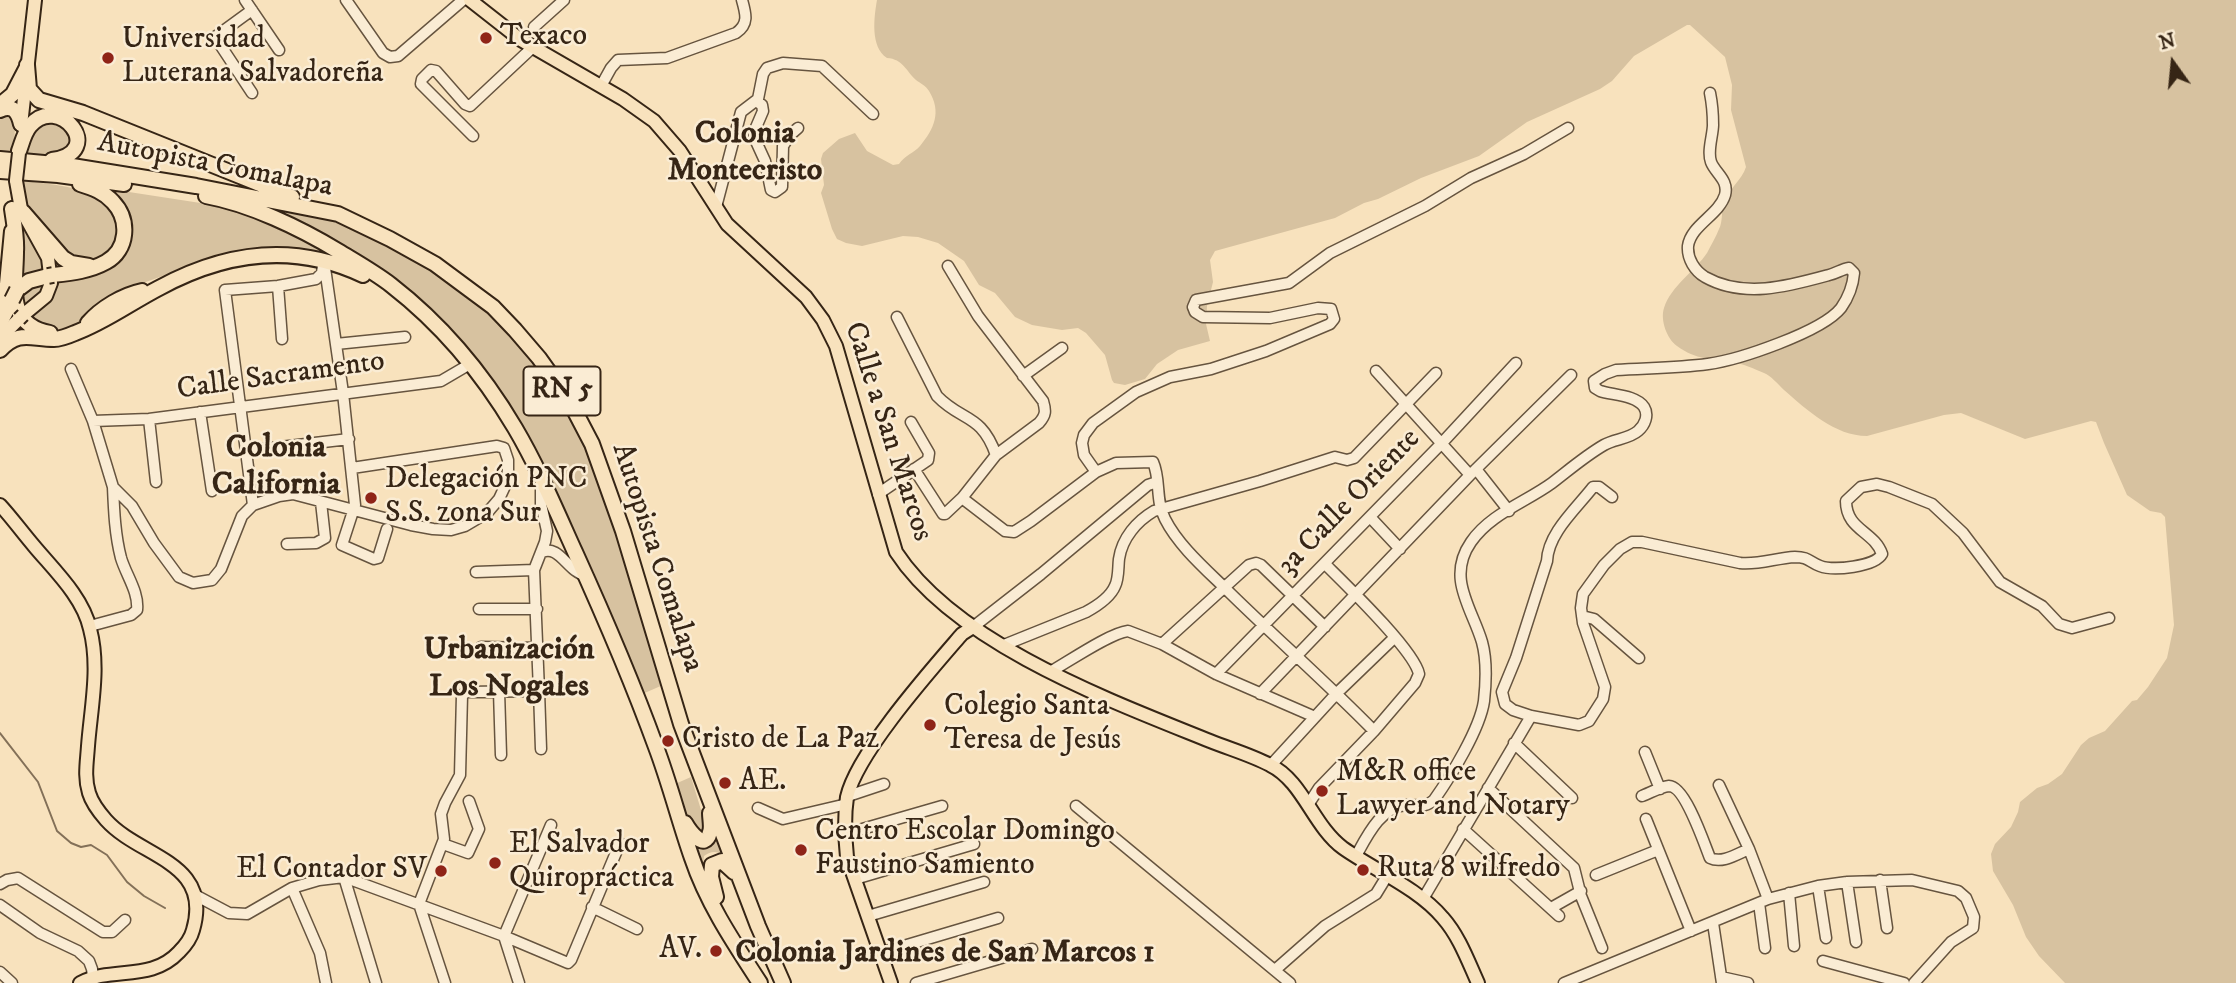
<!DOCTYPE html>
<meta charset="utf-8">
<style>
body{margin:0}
#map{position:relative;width:2236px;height:983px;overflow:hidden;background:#f8e2bd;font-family:"IM FELL DW Pica",serif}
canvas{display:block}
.north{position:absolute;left:2138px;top:28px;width:70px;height:70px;-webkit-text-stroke:5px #faecd4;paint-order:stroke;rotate:345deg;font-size:19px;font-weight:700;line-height:28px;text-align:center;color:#362515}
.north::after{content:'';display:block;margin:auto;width:24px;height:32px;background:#362515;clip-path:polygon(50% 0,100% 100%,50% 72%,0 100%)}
</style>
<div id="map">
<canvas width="2236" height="983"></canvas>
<div class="north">N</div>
</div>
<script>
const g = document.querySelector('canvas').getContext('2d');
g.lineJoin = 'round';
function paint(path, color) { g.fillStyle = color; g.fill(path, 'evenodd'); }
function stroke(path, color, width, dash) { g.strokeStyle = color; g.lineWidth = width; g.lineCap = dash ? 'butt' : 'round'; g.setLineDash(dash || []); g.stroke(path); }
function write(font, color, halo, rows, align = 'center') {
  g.font = font + ' "IM FELL DW Pica",serif'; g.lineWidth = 5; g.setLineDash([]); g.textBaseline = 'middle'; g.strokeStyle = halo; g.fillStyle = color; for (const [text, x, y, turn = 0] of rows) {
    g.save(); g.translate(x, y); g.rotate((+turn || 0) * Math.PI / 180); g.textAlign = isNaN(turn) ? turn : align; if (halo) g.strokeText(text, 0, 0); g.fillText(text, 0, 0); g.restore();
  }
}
const green = new Path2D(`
 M877 0H2236V983H2065L2039 956 2026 937 2013 905 1993 871 1991 854 1995 844 2011 827 2018 812 2020 802 2037 788 2048 784 2062 774 2081 745 2089 738 2105 731 2132 701 2137 700 2148 687 2167 658 2174 625 2165 517 2161 513 2150 511 2127 495 2104 443 2096 422 2091 421 2025 439 1961 413 1944 415 1867 436C1835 436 1807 410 1784 390 1778 384 1771 376 1764 373 1755 369 1743 364 1733 362 1712 359 1696 360 1677 346 1667 339 1660 320 1664 308 1671 286 1695 271 1707 253 1711 245 1716 237 1719 229 1723 222 1721 211 1724 203 1728 189 1742 180 1746 167L1731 110 1732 85 1725 57 1690 25H1687L1634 56 1612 81 1600 89 1527 122 1479 156 1421 178 1378 199 1364 203 1335 218 1215 251 1210 260 1213 282 1207 306 1206 324 1210 341 1178 350 1157 364 1145 379 1125 385 1114 383 1112 380 1105 355 1086 333 1078 328 1062 330 1032 325 1015 317 995 293 979 285 964 261 938 243 918 237 903 236 862 246 846 243 837 239 832 229 821 193 824 185 821 159 823 153 839 139 855 133 867 151 893 165 899 164C905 155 914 153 920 146 934 129 942 112 929 91 926 86 920 83 916 80 906 71 903 59 887 58 870 47 874 17 877 0Z
 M6 111 16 119 13 152H0V113Z
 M45 122 70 127 73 146 52 156 25 153 28 137Z
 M23 181C48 184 86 186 106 203 134 226 109 270 74 258 63 254 51 237 43 228 29 213 20 202 23 181Z
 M103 188 220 206 246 214 299 234 345 264 219 256 126 289 104 303 81 322 67 328 54 330 26 318 54 278 89 273 127 244Z
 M252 202 335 218 433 266 469 296 524 349 564 404 590 453 641 608 663 685 640 695 594 572 506 400 452 334 396 281 367 259 311 227Z
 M18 212 43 254 47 273 18 285Z
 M48 278 47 287 21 312 19 299 24 287Z
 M691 777 705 823 703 832 697 834 687 819 675 784Z
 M715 829 724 855C716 851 711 851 704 856L703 865 705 881 688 839 699 847H707L714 842Z`);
const stream = new Path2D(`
 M0 733 38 782 57 831 71 843 81 847 91 845 107 855 127 882 144 896 165 908`);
const minor = new Path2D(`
 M245 0 279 50
 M346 0 383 53 390 57 398 56 463 0
 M252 10 215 37 252 93
 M534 27 564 0
 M601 86 611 68 618 60 667 58 736 33C749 24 746 14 742 0
 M756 101 762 105 763 111 754 132V137L765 161 771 190 775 192 782 187 783 146 790 135 798 128
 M473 136 421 84 422 79 431 70 436 71 465 104 470 106 533 47
 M716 207 741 112 758 99 763 74 767 68 783 63 822 66 873 114
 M324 261 343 393 355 505 342 545 374 559 378 558 387 529
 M278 286 282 339
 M897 317 937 396C962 422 981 413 996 455
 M336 344 405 337
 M71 369 93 421 113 487 132 506 154 543 179 577 193 583 212 580 221 569 242 516 253 505 279 496 293 494 411 525 433 529 451 530 465 526 487 513 499 499 506 484 508 470V460L504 448 497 446 352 468
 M1376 371 1470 475
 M1023 376 1062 348
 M200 412 212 491
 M149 419 156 482
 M93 421 149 419 441 381 470 364
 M246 451 349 439
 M914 469 943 514H945L962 498 996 455 1039 423C1046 415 1046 411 1043 401L978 316 948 266
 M1476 469 1509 511
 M1096 472 1084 455 1082 443 1084 435 1093 423 1136 392 1170 377 1211 369 1266 351 1330 324 1334 319 1331 309 1318 308 1270 318 1203 317 1195 312 1193 307 1196 300 1289 283 1330 253 1425 206 1471 178 1524 154 1568 128
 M878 494 928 460 929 453 911 422
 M1612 497 1599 487H1593C1576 509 1548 533 1547 561L1516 658 1502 692 1505 704 1513 710 1531 716 1579 725 1589 721 1603 699 1605 687 1583 623 1581 608 1583 594 1604 565 1620 549 1632 542H1642L1740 563C1759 565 1776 558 1795 557 1809 557 1809 562 1820 566 1833 571 1875 567 1882 554 1874 531 1846 530 1846 501L1861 487 1877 484 1889 487 1932 504 1963 533 2000 582 2042 606 2059 624 2072 628 2109 618
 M962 498 1005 531 1014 532 1031 521 1096 472 1116 463 1153 462C1161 480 1155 500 1165 519 1179 547 1209 572 1231 594 1278 640 1328 684 1374 731
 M253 505 225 290 278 286 316 279 322 273 323 265
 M1370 517 1400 549
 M287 544 316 543 325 538 321 502
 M542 552C559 544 568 572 585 575
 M476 572 534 570
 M479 609H537
 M1582 616 1594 619 1639 658
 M90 626 131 615 137 610C139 592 126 575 121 558 115 535 114 511 113 487
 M973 627 1041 574 1148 485 1157 482
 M1162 644 1249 565 1256 563 1261 565 1325 627
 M1004 645 1086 612C1097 606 1110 598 1115 586 1119 578 1118 567 1119 559 1122 538 1137 521 1154 511L1260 481 1335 457 1347 460 1354 458 1436 373
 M481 647 538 648
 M1050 672C1068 662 1110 633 1128 631L1162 644 1216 674 1315 717
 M1216 674 1441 444 1516 363
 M499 691 501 755
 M539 691 541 749
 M1260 694 1470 475 1571 375
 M1514 743 1572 798
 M1645 752 1660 789
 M1271 765 1337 693 1394 638
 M1719 785 1749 849 1768 899
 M1488 788 1574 868 1581 896 1602 948
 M848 796 884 784
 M1642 796C1650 793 1660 787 1669 786 1685 786 1704 843 1710 858 1722 864 1737 854 1749 849
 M1308 805 1319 788 1374 731 1415 683 1419 674C1414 650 1345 584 1325 564
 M1076 806 1290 983
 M758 808 783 819 847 804
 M1646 819 1691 931
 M1463 829 1559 916
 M845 834 942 806
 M443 844 468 853 479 829 469 801
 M1356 856C1367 836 1381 806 1407 805 1419 805 1425 808 1434 800 1451 776 1480 729 1484 701 1486 683 1487 660 1482 642 1472 608 1446 578 1471 542 1490 514 1526 502 1552 483 1569 470 1585 456 1604 445 1614 439 1629 439 1638 431 1645 425 1649 415 1644 407 1636 395 1612 395 1600 391L1595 388 1594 381 1605 374 1616 370C1646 368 1677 368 1708 364 1738 360 1822 332 1841 308 1848 298 1853 285 1854 273L1849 268C1842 269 1837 273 1829 275 1789 286 1744 299 1705 277 1695 271 1687 259 1688 246 1691 225 1719 215 1725 195 1729 180 1715 173 1711 162 1707 151 1713 135 1713 125 1713 114 1712 103 1710 93
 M1596 875 1658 850
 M344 877 376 983
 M855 879 974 844
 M1880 880 1887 928
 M1847 882 1856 942
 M0 884 7 880 18 878 103 932H112L125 920
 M1818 886 1826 938
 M292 888 320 953 326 983
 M1789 893 1794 946
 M195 895 229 913 247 914 292 888 319 880 344 877 504 936 568 963 571 960 620 843
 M1423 899 1531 716
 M1759 903 1765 948
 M0 905 40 933 78 951 89 961 92 969 93 977
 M592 907 637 929
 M1551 908 1581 891
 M868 916 984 882
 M1713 923 1722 983
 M880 953 998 918
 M1823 961 1904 983
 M1275 970 1325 926 1376 894 1387 876
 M0 972 12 983
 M1721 977 1748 983
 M445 983 419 904 444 839 441 814 445 803 460 775 462 695 467 692 539 691 534 570 545 542 547 531 541 504V480
 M519 983 504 936 551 825
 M916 983 1032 949
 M1564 983 1768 899 1818 886 1847 882 1912 880 1958 891 1966 898 1974 917 1973 928 1951 942 1914 983`);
const major = new Path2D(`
 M470 0 521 40 623 99 654 121 680 151 727 224 806 297 823 320 836 346 896 552C956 644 1111 701 1210 741 1230 749 1251 755 1270 765 1303 781 1313 826 1343 848 1374 870 1418 888 1443 918 1459 936 1468 961 1478 983
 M21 125 35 0
 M16 181 21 209 48 258 51 283 46 296 23 315
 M0 306 6 284 11 231
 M0 338 19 319
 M0 505C12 518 22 532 34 546 54 570 83 597 90 629 100 667 91 707 88 746 87 762 84 777 89 793 92 803 99 812 106 820 140 858 213 861 193 930 191 938 185 946 179 952 151 982 113 966 80 983
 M891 983 847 857C845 838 844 817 847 797 857 753 931 670 962 634L973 627`);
const highway = new Path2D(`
 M27 65 29 89 39 100 83 113 292 197
 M0 105 13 94 26 69
 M0 110C13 104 18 112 21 124
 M19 151C22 143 24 133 30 126 58 92 108 152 52 160
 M0 159 66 165 196 186 338 214 390 239 435 264 493 307 515 330 539 358 569 400 592 444 623 531 681 724 758 926 783 983
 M0 171 58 175 124 184
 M206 196C250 204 300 228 338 251 356 262 374 272 391 285 440 323 483 374 515 428 538 467 556 510 575 552 604 616 632 681 656 747 670 784 679 821 692 858 707 903 734 943 760 983
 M12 209C14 223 17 238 16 252 16 285 5 325 50 333
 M23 212 63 258 71 263 89 266
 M53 275C71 273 90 271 106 262 128 250 130 220 113 202 104 192 93 188 80 184
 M17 290 29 281 48 276
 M0 323 12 300
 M88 323C101 308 123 295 142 291
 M0 350C19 330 30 339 54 339 61 339 68 336 75 333 105 322 130 303 159 288 225 252 293 242 363 275
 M685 823C689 830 705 853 710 832 712 827 710 819 710 813
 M716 897 711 877 712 865 722 861 734 872`);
const majorBridge = new Path2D(`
 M16 180 19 153
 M19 319 23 315`);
const highwayBridge = new Path2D(`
 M48 276 53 275
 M12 300 17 290`);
const markers = [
 [486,38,7,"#8f2418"],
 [108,58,7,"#8f2418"],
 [371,498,7,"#8f2418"],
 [930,725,7,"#8f2418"],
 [668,741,7,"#8f2418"],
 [725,783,7,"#8f2418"],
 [1322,791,7,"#8f2418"],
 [801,850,7,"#8f2418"],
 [495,863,7,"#8f2418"],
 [1363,870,7,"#8f2418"],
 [441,871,7,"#8f2418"],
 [716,951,7,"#8f2418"]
];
const shields = [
 [562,391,77]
];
const shieldNames = [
 ["RN 5",562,391]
];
const poiNames = [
 ["Texaco",500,38],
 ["Universidad",122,41],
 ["Luterana Salvadoreña",122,75],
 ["Delegación PNC",385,481],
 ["S.S. zona Sur",385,515],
 ["Colegio Santa",944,708],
 ["Teresa de Jesús",944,742],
 ["Cristo de La Paz",682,741],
 ["M&R office",1336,774],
 ["Lawyer and Notary",1336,808],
 ["AE.",739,783],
 ["Centro Escolar Domingo",815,833],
 ["Faustino Samiento",815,867],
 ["El Salvador",509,846],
 ["Quiropráctica",509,880],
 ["Ruta 8 wilfredo",1377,870],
 ["El Contador SV",427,871,"right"],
 ["AV.",702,951,"right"]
];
const streetNames = [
 ["Autopista Comalapa",215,166,11],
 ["Calle Sacramento",281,377,-8],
 ["Calle a San Marcos",887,432,72],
 ["3a Calle Oriente",1350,503,-46],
 ["Autopista Comalapa",656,558,72]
];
const neighbourhoodNames = [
 ["Colonia",745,135],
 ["Montecristo",745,172],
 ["Colonia",276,449],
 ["California",276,486],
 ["Urbanización",509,651],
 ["Los Nogales",509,688],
 ["Colonia Jardines de San Marcos 1",945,954]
];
paint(green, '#d7c2a0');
stroke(stream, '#837058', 2);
stroke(minor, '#66543f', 13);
stroke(major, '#362515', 16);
stroke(highway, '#362515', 18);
stroke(minor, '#faecd4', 10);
stroke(major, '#f8e2bd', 12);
stroke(highway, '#f8e2bd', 14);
stroke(majorBridge, '#362515', 16, []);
stroke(highwayBridge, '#362515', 18, []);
stroke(majorBridge, '#f8e2bd', 12);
stroke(highwayBridge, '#f8e2bd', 14);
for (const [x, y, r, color] of markers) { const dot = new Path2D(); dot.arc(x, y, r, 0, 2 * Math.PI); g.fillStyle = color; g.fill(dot); stroke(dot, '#faecd4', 2.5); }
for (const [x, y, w] of shields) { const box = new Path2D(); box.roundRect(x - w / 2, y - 24.5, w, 49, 5); g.fillStyle = '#faecd4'; g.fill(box); stroke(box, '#362515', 2); }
write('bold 28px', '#362515', null, shieldNames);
write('30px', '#362515', '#faecd4', poiNames, 'left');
write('30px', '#362515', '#faecd4', streetNames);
write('bold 32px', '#362515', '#faecd4', neighbourhoodNames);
</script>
